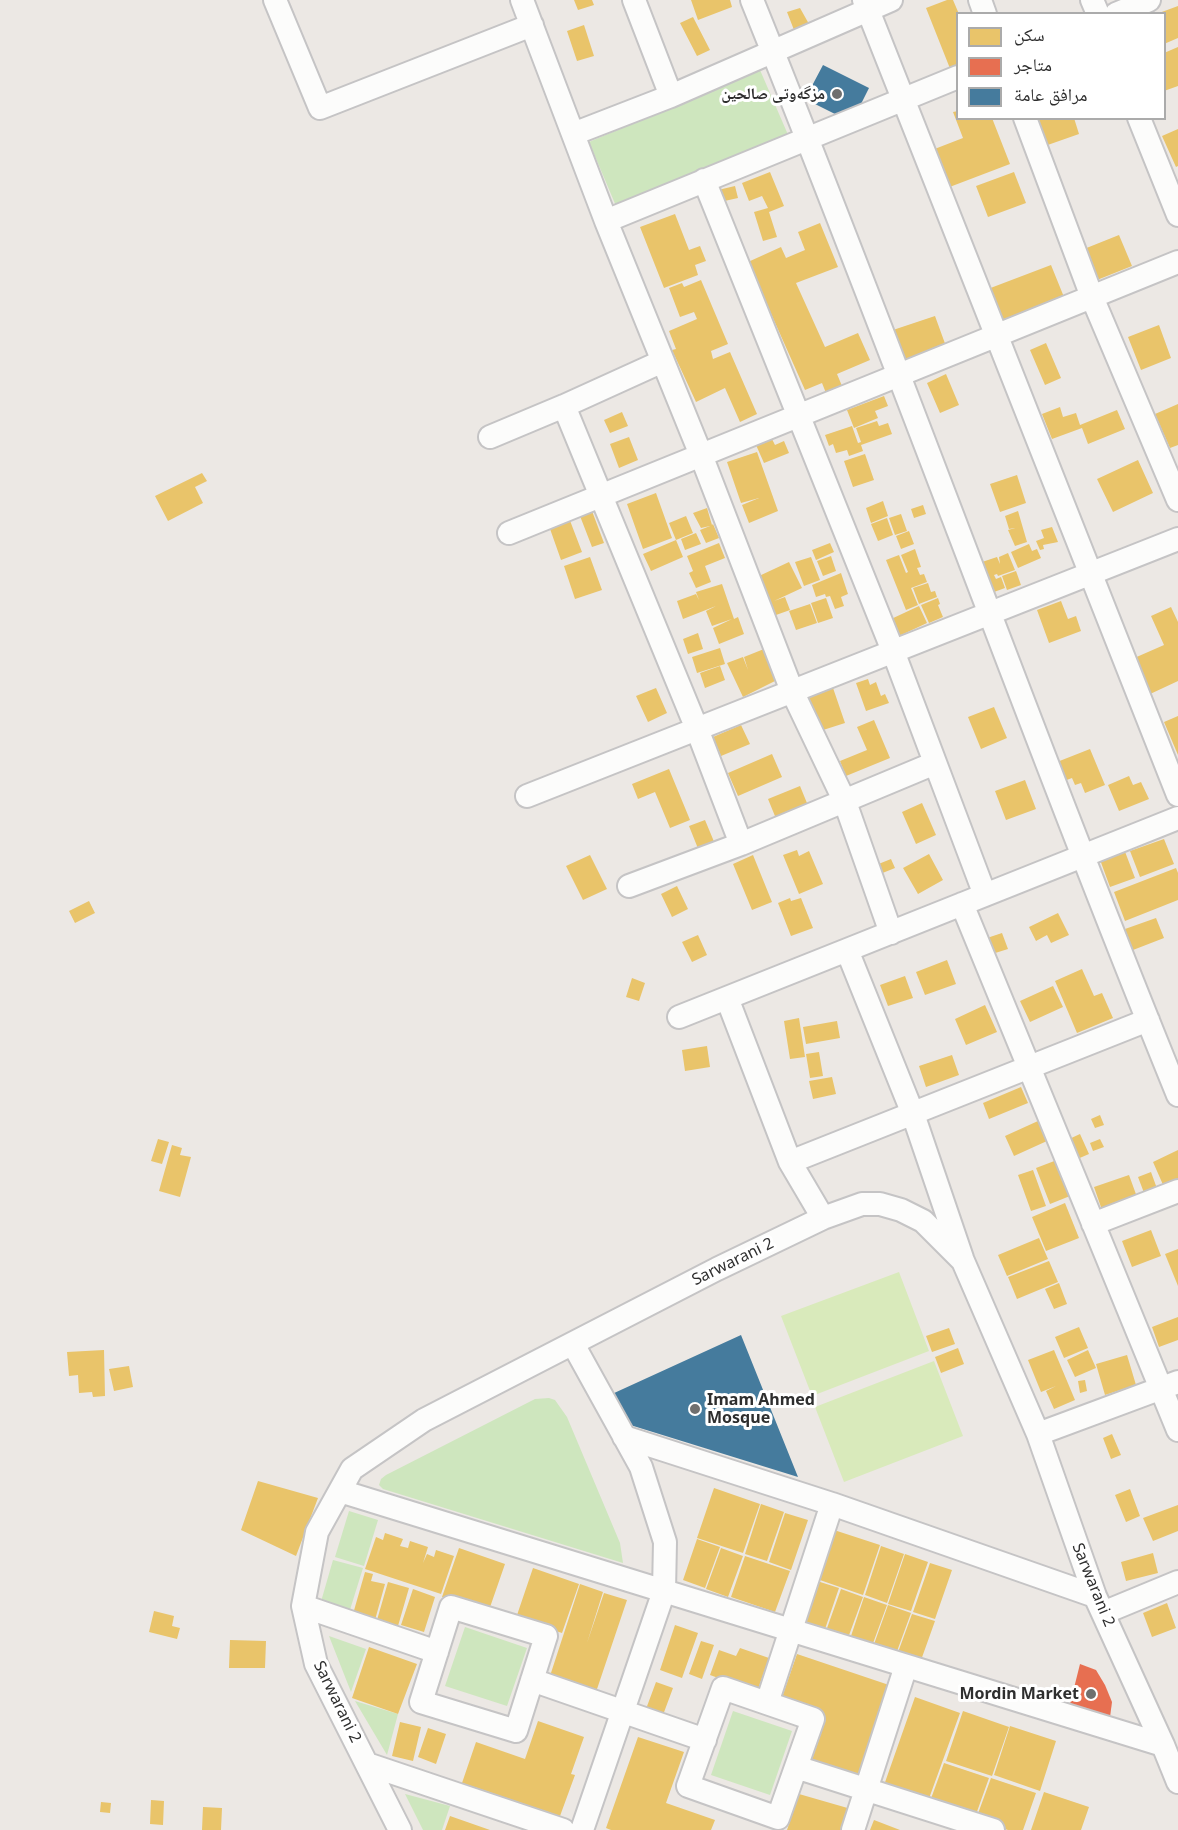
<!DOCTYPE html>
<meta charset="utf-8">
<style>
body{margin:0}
#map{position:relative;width:1178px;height:1830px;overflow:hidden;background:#ece8e4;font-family:"Noto Sans","Noto Naskh Arabic",sans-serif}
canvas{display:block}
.legend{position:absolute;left:956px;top:12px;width:210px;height:108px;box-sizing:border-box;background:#fff;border:2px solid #ababab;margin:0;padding:8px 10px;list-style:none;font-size:18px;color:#2e2e2e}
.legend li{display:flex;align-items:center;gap:12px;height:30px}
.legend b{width:30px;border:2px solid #ababab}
</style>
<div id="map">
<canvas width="1178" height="1830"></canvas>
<ul class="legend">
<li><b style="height:16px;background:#e9c46a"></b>سكن</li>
<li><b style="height:16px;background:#e76f51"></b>متاجر</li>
<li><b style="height:16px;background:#457b9d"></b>مرافق عامة</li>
</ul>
</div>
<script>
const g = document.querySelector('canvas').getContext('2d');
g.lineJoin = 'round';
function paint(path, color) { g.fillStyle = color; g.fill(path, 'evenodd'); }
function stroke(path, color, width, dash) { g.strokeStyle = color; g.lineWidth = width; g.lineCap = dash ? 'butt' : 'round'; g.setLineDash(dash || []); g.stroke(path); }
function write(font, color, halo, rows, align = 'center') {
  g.font = font + ' "Noto Sans","Noto Naskh Arabic",sans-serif'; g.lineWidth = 6; g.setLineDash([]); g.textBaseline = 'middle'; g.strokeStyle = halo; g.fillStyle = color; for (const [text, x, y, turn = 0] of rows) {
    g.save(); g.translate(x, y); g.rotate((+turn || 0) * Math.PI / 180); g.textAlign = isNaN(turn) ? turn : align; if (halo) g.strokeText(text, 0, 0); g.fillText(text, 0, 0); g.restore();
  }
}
const green = new Path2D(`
 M760 70 789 137 616 206 589 142Z
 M549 1398 555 1400 567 1417 620 1543 623 1563 383 1489 379 1485 381 1479 386 1475 535 1399Z
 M349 1511 378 1520 364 1566 335 1557Z
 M333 1560 363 1568 349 1613 320 1605Z
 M465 1627 527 1648 507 1706 445 1686Z
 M329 1636 366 1649 351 1692Z
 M355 1701 398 1714 387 1755Z
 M733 1711 792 1731 770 1795 711 1775Z
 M405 1794 450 1806 442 1830H423Z`);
const pitch = new Path2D(`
 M899 1272 929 1351 812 1396 781 1316Z
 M934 1361 963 1436 844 1482 815 1407Z`);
const homes = new Path2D(`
 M574 0H592L594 5 578 10Z
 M691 0H730L732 7 698 20Z
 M947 0H953L959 14 958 69 951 71 926 8Z
 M1178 6V38L1164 44V14L1159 13Z
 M800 8 809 24 794 30 787 12Z
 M693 17 710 50 697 56 680 23Z
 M584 25 594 56 577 61 567 31Z
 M1178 47V86L1164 91V53Z
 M958 111V118H992L1010 164 947 188 932 150 963 138 953 112Z
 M1031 118H1074L1079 134 1042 147Z
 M1178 129V166L1176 167 1162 136Z
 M770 172 784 206 769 212 777 237 763 241 754 212 768 208 762 196 749 201 742 183Z
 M1014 172 1026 203 988 217 976 186Z
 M735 186 738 198 720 202 718 190Z
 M675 214 689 250 700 246 706 261 695 265 698 275 664 288 640 227Z
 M820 223 838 267 796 283 825 347 858 333 870 360 837 374 842 386 826 393 822 383 805 390 748 262 781 247 786 258 805 250 798 232Z
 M1119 235 1132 266 1097 280 1084 249Z
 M1051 265 1066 302 995 330 980 292Z
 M701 280 728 344 711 351 713 359 730 352 757 414 740 422 725 388 696 402 672 350 676 349 669 331 697 319 694 312 680 317 669 288 682 283 684 287Z
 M935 316 947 349 905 362 893 330Z
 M1159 325 1171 358 1141 370 1128 337Z
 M1046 343 1061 378 1045 385 1030 350Z
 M946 374 959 405 940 413 927 383Z
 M884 396 888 406 875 411 878 418 854 428 847 410Z
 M1178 404V445L1170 448 1155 414Z
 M1060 407 1063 417 1076 413 1080 425 1117 410 1125 429 1088 444 1082 428 1052 439 1042 414Z
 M622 412 628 426 610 433 604 420Z
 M877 421 879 426 888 423 892 434 861 445 863 451 849 456 847 450 836 453 833 444 829 446 825 435 852 426 858 443 861 442 856 428Z
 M629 437 638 460 619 468 610 444Z
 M772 439 775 445 784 441 789 453 764 463 756 445Z
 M757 452 778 511 749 523 742 505 759 498 741 503 727 462Z
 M865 454 874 480 853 487 844 461Z
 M1138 460 1153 493 1113 512 1097 479Z
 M202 473 207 481 195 487 203 503 168 521 155 496Z
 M1017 475 1026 503 1000 512 990 484Z
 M656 493 672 538 643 549 627 504Z
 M883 501 888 516 871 523 866 508Z
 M923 505 926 514 914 518 911 509Z
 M707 508 712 525 713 524 719 538 706 543 700 530 710 526 701 528 693 513Z
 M592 511 604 543 592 547 580 516Z
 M1018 511 1027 542 1015 546 1008 530 1015 528 1009 529 1005 516Z
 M901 514 907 531 895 535 889 518Z
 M686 516 693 533 676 540 669 523Z
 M569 518 582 552 561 560 549 526Z
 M887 518 893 535 878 541 871 524Z
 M1052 527 1058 542 1043 545 1044 549 1040 550 1036 541 1044 538 1041 530Z
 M909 531 914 544 901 549 896 536Z
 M696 533 701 544 685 550 681 539Z
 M676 540 683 557 651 571 643 554Z
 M719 543 725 558 705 566 711 582 696 588 689 573 693 571 687 556Z
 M830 543 834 552 816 560 812 550Z
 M1029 544 1032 551 1037 549 1041 558 1018 568 1011 552Z
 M915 549 921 567 917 568 920 575 924 574 927 582 911 588 918 605 906 610 886 560 899 555 906 573 908 572 901 555Z
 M1008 553 1015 570 998 576 997 574 994 575 996 579 1001 577 1005 588 994 592 991 583 987 585 979 563 997 557 1000 564 999 557Z
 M831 556 836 571 823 576 817 561Z
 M590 557 602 590 575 599 564 566Z
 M811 557 820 580 804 586 795 562Z
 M789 562 802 588 774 601 785 597 790 610 776 615 759 576Z
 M1016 571 1021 585 1007 590 1002 576Z
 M841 573 848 594 841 597 844 606 835 609 830 596 826 597 825 594 816 597 812 585Z
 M928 583 931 592 935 591 937 597 919 604 913 588Z
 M722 584 734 619 738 617 744 634 719 644 713 628 732 619 712 626 706 611 716 606 683 619 677 601 696 594 699 600 696 592Z
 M826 598 833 618 818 623 811 603Z
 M938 598 940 604 938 605 943 617 929 623 921 605Z
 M1061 601 1068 619 1076 616 1081 631 1049 643 1037 610Z
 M810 604 817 623 796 630 789 611Z
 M919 606 927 623 897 637 889 620Z
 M1171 607 1178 622V681L1148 695 1132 659 1164 645 1151 616Z
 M698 633 703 649 688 654 683 639Z
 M720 648 725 664 697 673 692 657Z
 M764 649 777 680 743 697 727 663 743 657 748 670 744 657Z
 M720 666 725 680 705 688 700 673Z
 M868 679 870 685 876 682 881 696 885 694 889 703 866 711 856 683Z
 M832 685 845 723 820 731 808 694Z
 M656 688 667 713 648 722 636 696Z
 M994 707 1007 738 981 749 968 717Z
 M1178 716V755L1164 722Z
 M874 720 890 758 846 776 840 761 867 750 857 727Z
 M741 725 750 744 721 756 713 737Z
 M1090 749 1105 785 1085 793 1081 783 1075 785 1072 778 1064 781 1057 762Z
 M772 754 782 777 738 796 728 773Z
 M669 769 690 820 670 828 655 792 638 799 632 784Z
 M1129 776 1133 785 1141 782 1149 799 1119 811 1108 785Z
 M1025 780 1036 809 1006 820 995 791Z
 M800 786 809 808 777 821 768 799Z
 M922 803 936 835 916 844 902 812Z
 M705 820 715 844 699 851 689 826Z
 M1164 839 1174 864 1140 877 1130 851Z
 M1124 849 1135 878 1110 887 1099 857Z
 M797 850 799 856 809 851 823 884 799 894 783 855Z
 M929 854 943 880 918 894 903 868Z
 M590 855 607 889 583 900 566 866Z
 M753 855 772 902 752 910 733 864Z
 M891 859 895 868 880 874 876 865Z
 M1176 868 1178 873V900L1125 921 1114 892Z
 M677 886 688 909 672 917 661 894Z
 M790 898 791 901 801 898 813 928 791 936 778 903Z
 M89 901 95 913 75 923 69 911Z
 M1058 913 1069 935 1051 943 1047 935 1036 941 1029 927Z
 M1156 918 1164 938 1133 950 1125 929Z
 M1002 933 1008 949 992 954 987 938Z
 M698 935 707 955 692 962 682 942Z
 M947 960 956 984 925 995 916 972Z
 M1082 969 1094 996 1102 993 1113 1018 1077 1033 1055 981Z
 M905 976 913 998 888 1006 880 985Z
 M632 978 645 983 639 1001 626 997Z
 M1053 986 1063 1007 1030 1022 1020 1001Z
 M985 1005 997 1032 966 1045 955 1019Z
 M799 1018 805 1057 790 1059 784 1021Z
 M837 1021 840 1038 806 1044 803 1027Z
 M707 1046 710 1067 685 1071 682 1050Z
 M819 1052 823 1076 810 1078 806 1054Z
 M952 1055 959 1075 926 1087 919 1066Z
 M832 1077 836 1094 813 1099 809 1081Z
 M1021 1087 1028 1103 989 1119 983 1103Z
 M1100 1115 1104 1125 1095 1128 1091 1119Z
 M1038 1121 1047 1141 1014 1156 1005 1136Z
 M1080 1134 1089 1154 1075 1160 1067 1140Z
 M158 1139 169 1142 162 1164 151 1161Z
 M1100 1139 1104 1147 1093 1151 1090 1143Z
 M172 1145 182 1148 180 1155 191 1157 180 1197 159 1191Z
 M1178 1150V1182L1164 1187 1153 1162Z
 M1057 1160 1070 1196 1050 1204 1036 1168Z
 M1033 1170 1046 1206 1031 1211 1018 1175Z
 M1151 1172 1159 1194 1146 1198 1138 1177Z
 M1129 1175 1137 1197 1102 1210 1094 1187Z
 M1065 1203 1079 1238 1046 1251 1032 1217Z
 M1151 1230 1161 1256 1132 1267 1122 1241Z
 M1039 1238 1048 1259 1007 1276 998 1255Z
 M1178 1249V1286L1165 1254Z
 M1049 1261 1058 1282 1017 1299 1008 1277Z
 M1059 1283 1067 1304 1054 1309 1045 1289Z
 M1178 1317V1340L1159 1347 1152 1327Z
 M1079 1327 1088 1348 1064 1358 1055 1337Z
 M949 1328 955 1344 932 1352 926 1336Z
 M958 1348 964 1364 941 1373 935 1357Z
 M104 1350 105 1396 93 1397 92 1392 79 1393 78 1375 69 1376 67 1352Z
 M1054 1350 1075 1400 1054 1409 1046 1391 1056 1386 1041 1392 1028 1360Z
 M1088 1350 1096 1368 1075 1377 1067 1360Z
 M1127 1355 1136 1385 1105 1395 1096 1364Z
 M129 1366 133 1387 114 1391 109 1369Z
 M1085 1380 1087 1391 1080 1393 1078 1381Z
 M1112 1434 1121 1455 1111 1459 1103 1438Z
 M258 1481 318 1498 296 1556 241 1530Z
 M714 1488 760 1504 743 1553 697 1538Z
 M1130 1489 1140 1516 1126 1522 1115 1495Z
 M761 1504 784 1512 767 1561 745 1554Z
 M1178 1505V1531L1153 1541 1143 1518Z
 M785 1513 808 1520 791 1570 769 1562Z
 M834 1530 880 1545 863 1595 817 1579Z
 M385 1533 403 1539 400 1546 408 1548 410 1541 428 1547 423 1563 427 1554 434 1557 436 1550 454 1556 441 1594 365 1569 376 1537 383 1540Z
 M697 1539 720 1547 705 1588 683 1580Z
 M881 1546 904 1554 887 1603 865 1595Z
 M459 1548 505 1564 488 1613 442 1597Z
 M721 1548 743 1556 728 1597 706 1589Z
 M1153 1553 1158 1573 1126 1581 1121 1562Z
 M905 1554 928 1562 911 1611 888 1604Z
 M745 1556 790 1571 775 1612 731 1597Z
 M930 1563 952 1570 935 1619 913 1612Z
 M533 1568 579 1584 562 1633 516 1618Z
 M365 1572 373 1574 371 1581 385 1584 375 1620 353 1614Z
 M817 1581 839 1588 825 1629 802 1622Z
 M388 1582 409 1588 398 1626 377 1620Z
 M580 1584 603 1592 587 1643 604 1593 627 1600 595 1695 549 1679Z
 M413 1589 435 1597 424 1632 401 1625Z
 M841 1589 863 1597 848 1638 826 1631Z
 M864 1597 887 1605 872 1646 850 1639Z
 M1167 1603 1176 1628 1152 1637 1143 1613Z
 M888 1605 911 1613 896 1654 873 1647Z
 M154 1611 174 1616 172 1626 180 1628 177 1639 149 1632Z
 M912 1614 935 1621 920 1663 897 1655Z
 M675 1625 698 1633 682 1678 660 1670Z
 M230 1640 266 1641 265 1668H229Z
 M701 1641 714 1645 702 1679 689 1674Z
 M369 1647 417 1664 398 1714 352 1698Z
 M740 1648 769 1658 757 1692 710 1675 719 1650 736 1656Z
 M797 1654 889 1685 855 1784 809 1768 826 1719 780 1703Z
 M656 1682 673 1688 663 1715 646 1709Z
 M915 1697 960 1713 927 1804 883 1788Z
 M963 1711 1009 1727 992 1776 946 1761Z
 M538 1721 584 1737 571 1774 575 1775 560 1816 462 1783 476 1742 525 1759Z
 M400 1722 421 1727 413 1761 392 1756Z
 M1010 1726 1056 1741 1040 1791 994 1775Z
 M428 1728 446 1734 436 1764 418 1757Z
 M638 1737 684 1752 666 1803 715 1820 711 1830H611L606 1828Z
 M944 1763 989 1778 974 1820 929 1804Z
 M991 1778 1036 1793 1023 1830H1008L976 1819Z
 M1044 1792 1089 1807 1081 1830H1031Z
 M799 1794 851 1809 845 1830H787Z
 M151 1800 164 1801 163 1825 150 1824Z
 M101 1802 111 1803 110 1813 100 1812Z
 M203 1807 222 1808 221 1830H202Z
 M450 1816 490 1830H445Z
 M874 1820 900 1830H870Z`);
const shops = new Path2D(`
 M1080 1664 1096 1670 1105 1685 1112 1702 1109 1725 1068 1712Z`);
const public = new Path2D(`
 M823 65 869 88 856 114 848 109 843 118 805 99Z
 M741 1335 798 1477 627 1424 612 1394Z`);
const minor = new Path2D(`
 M275 0 320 108 532 25
 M522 0 606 221 701 455 792 691 845 802 891 933
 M634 0 671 96
 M752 0C899 363 1030 732 1178 1095
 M864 0 1178 795
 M980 0 985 14
 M1092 0 1098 14
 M1116 14 1149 0
 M1025 118 1092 297 1178 500
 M1139 118 1178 215
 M573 134 671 96 891 0
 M704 180 893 651 985 895
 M606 221 958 77
 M564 406 697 729 741 844
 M490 437 564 406 663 361
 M509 533 1178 262
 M527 796 1178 539
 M629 886 741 844 935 763
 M962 904 1178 1430
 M847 950 913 1114 962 1258
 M727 998 790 1162 823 1218
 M679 1017 1178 818
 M790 1162 1148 1020
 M1093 1224 1178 1191
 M573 1344 641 1467 665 1542 664 1591 582 1830
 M1038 1434 1178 1382
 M624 1437 832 1504 1095 1596
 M340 1491 1163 1745
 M303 1606 437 1652
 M451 1607 546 1636 516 1731 421 1702Z
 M1103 1613 1178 1582
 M532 1680 705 1740
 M723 1688 813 1719 778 1818 688 1786Z
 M767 1703 832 1504
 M367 1764 563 1830
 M796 1767 993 1830
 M400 1830 316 1664 303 1606 317 1532 352 1469 424 1420 717 1269 823 1218 862 1204H880L901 1210 923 1221 963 1261 1038 1434 1095 1596 1163 1745 1178 1782
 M853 1830 906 1666`);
const markers = [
 [837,94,6,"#706f6e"],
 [695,1409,6,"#706f6e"],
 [1091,1694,6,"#706f6e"]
];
const poiNames = [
 ["مزگەوتی صالحین",825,94],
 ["Imam Ahmed",707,1400,"left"],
 ["Mosque",707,1418,"left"],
 ["Mordin Market",1079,1694]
];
const streetNames = [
 ["Sarwarani 2",733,1262,-26],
 ["Sarwarani 2",1093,1585,68],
 ["Sarwarani 2",337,1702,64]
];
paint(green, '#cee6be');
paint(pitch, '#d9eabb');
paint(homes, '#e9c46a');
paint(shops, '#e76f51');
paint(public, '#457b9d');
stroke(minor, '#c5c4c5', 26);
stroke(minor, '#fcfcfb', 22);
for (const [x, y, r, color] of markers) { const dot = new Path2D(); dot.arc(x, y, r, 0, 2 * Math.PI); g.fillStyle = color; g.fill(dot); stroke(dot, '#fff', 2); }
write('bold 16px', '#2e2e2e', '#fff', poiNames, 'right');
write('16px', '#2e2e2e', '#fff', streetNames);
</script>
